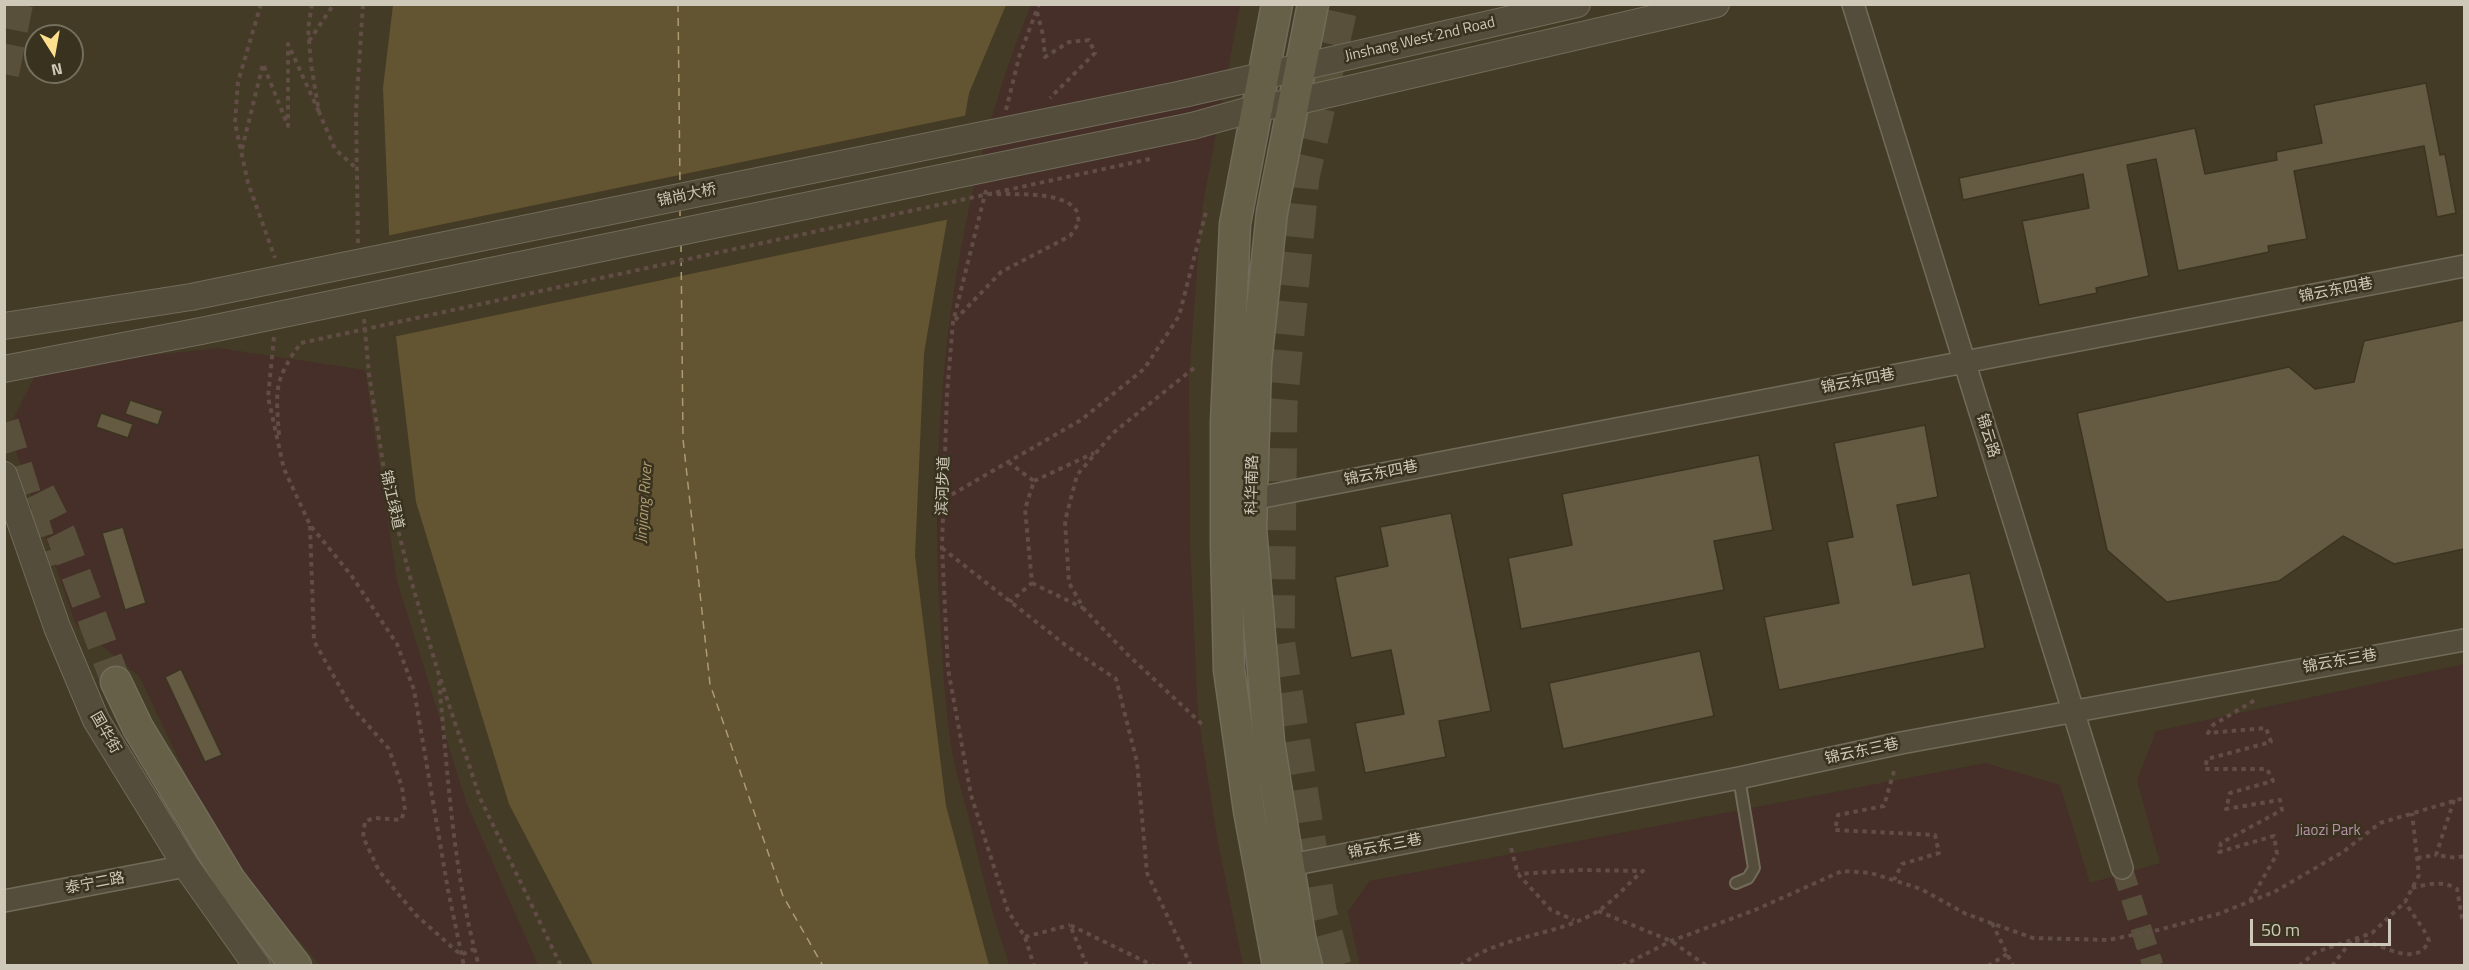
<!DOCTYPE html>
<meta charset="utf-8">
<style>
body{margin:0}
#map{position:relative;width:2469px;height:970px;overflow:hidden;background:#443b26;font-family:"Titillium Web",sans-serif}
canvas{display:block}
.frame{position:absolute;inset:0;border:6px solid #cdc8b8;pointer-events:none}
.north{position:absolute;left:24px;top:24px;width:60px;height:60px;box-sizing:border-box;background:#39321f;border:2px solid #746e5c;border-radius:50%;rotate:169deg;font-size:16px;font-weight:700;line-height:24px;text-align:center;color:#cdc8b8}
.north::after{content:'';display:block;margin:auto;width:21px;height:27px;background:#fde08e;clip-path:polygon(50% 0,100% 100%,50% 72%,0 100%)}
.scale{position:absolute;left:2250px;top:919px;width:141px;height:27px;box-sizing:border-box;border:3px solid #cdc8b8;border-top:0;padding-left:8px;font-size:18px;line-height:21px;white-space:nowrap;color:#cdc8b8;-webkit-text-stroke:4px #39321f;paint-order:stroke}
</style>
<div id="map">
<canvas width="2469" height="970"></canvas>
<div class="frame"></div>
<div class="north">N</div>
<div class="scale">50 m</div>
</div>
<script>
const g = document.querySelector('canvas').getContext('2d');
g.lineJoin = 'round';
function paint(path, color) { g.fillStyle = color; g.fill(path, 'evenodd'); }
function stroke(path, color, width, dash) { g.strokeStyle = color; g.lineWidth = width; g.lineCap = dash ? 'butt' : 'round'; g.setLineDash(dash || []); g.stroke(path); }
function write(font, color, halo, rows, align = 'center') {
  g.font = font + ' "Titillium Web","Noto Sans SC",sans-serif'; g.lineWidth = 5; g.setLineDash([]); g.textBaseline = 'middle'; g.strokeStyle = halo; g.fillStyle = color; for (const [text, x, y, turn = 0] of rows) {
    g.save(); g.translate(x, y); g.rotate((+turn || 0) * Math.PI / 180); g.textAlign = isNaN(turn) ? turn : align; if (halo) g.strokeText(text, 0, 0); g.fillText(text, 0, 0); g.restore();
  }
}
const green = new Path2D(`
 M1031 5H1240L1202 209 1189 375 1190 545 1198 714 1218 843 1243 965 1010 966C993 918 980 868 969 818 963 796 956 774 952 751 945 706 942 659 940 614 928 411 954 193 1031 5Z
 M218 348 365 370 397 581 466 802 538 965H320L224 854 139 676 76 625 8 429 39 368Z
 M2464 664V965L1360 966 1348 912 1369 881 1986 763 2060 785 2090 883 2160 863 2137 781 2156 731Z`);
const water = new Path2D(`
 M393 5H1006L969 93 924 353 915 556 946 806 989 965H593L509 804 416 502 392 303 383 88Z`);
const pier = new Path2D(`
 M968 115 950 219 393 337 386 236Z`);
const ferry = new Path2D(`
 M678 4 680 185
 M680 208V218
 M681 244 683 439 710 684 783 896 823 966`);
const building = new Path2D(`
 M2426 83 2440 155 2445 154 2456 213 2437 217 2424 146 2294 171 2307 239 2268 246 2269 252 2178 271 2156 159 2127 165 2149 276 2096 288 2097 293 2039 305 2022 221 2089 208 2083 174 1963 200 1959 178 2195 128 2205 174 2277 160 2276 152 2322 143 2314 105Z
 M2464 320V549L2394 564 2343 536 2279 581 2167 602 2107 550 2077 413 2289 367 2315 389 2354 382 2364 341Z
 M130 400 163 411 158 425 125 414Z
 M101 413 133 424 128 438 96 427Z
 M1925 425 1938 497 1897 505 1913 585 1970 573 1985 648 1779 690 1764 617 1839 603 1827 542 1853 537 1834 443Z
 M1759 455 1773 530 1714 541 1724 590 1521 629 1508 558 1572 545 1562 494Z
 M1451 513 1491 711 1439 721 1446 757 1365 773 1355 723 1404 714 1391 650 1351 658 1335 577 1388 566 1380 527Z
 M123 527 146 603 125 610 102 533Z
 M1700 651 1714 716 1563 749 1549 683Z
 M181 669 222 755 205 762 165 677Z`);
const minorTunnel = new Path2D(`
 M2122 868 2153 966`);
const secondaryTunnel = new Path2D(`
 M4 74 18 4
 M4 423 48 567
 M40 492 61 534 116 682
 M155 797 273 966`);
const trunkTunnel = new Path2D(`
 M1335 966 1320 911 1278 639 1281 404 1303 177 1342 4`);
const path = new Path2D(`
 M261 4 238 82 235 123 248 183 275 258
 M312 4 308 29 311 64 319 112 335 149 356 168
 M1037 12 1043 35 1045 57 1069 42 1089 40 1095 53 1050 98
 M309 41 334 4
 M1006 110 1019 57 1039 4
 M242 149 263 64 288 126V44L319 112
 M986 190 953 322 947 394 942 547 948 669 971 795 1008 911 1025 937 1034 966
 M358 243 356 110 363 4
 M364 319 369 374 385 476 408 570 438 672 480 798 561 966
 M955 320 1001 272 1070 236 1079 223C1078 219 1078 213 1076 210 1062 190 1009 195 988 194
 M274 337 268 397 284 469 310 525 351 575 397 644 414 690 448 890 464 966
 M1194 368 1113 433 1077 475 1065 521 1069 583 1084 609 1126 653 1204 726
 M279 435C276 390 273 381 301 343
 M1008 462 1034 481 1025 509 1032 583 1010 602
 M1034 481 1094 453
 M944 499 1081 420 1144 369 1179 316 1207 208
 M310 526 314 641 350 705 389 749 402 787 405 810 401 820 375 818 365 821 363 837 379 871 416 915 461 955 474 949
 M942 548 1068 647 1116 679 1137 762 1147 873 1191 966
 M1032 583 1083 608
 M439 681C448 776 453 873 479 966
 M1894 771 1884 806 1838 815 1835 830 1935 835 1939 853 1902 864 1894 880
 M2454 800 2436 855 2456 858 2464 856
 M1511 848 1518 874 1551 910 1574 920
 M2417 858 2436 855
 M2412 888C2427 884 2443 880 2457 889L2462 918 2464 920
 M2250 901 2277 854 2274 836 2219 852 2221 843 2282 810 2280 800 2226 809 2230 793 2273 781 2267 769H2205L2207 759 2271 742 2266 728 2208 733 2213 725 2255 700
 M1598 911 1671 941 1707 966
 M1992 923 2013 966
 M1025 937 1070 925
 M1087 966 1070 925 1154 966
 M1460 966C1498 935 1556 937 1598 911 1614 901 1628 883 1643 871L1581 870 1518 874
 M1622 966 1671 941 1755 910 1842 871 1871 873 1921 889 1966 914 2033 938 2108 940 2158 930 2218 914 2274 892 2343 852 2380 823 2464 798
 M1988 966 2007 954
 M2299 966 2316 952 2372 933 2405 902 2419 875 2412 813
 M2332 966 2352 940C2358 941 2365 941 2371 943 2390 949 2417 966 2429 941 2424 927 2413 916 2405 902`);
const service = new Path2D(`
 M1736 883 1748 878 1754 868 1739 778`);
const minor = new Path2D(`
 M1853 4 2122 868
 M1252 499 2464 266
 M1275 868 1739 778 1901 743 2464 640
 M4 901 186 866`);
const tertiary = new Path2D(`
 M1183 94 1577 4
 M1192 126 1257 108 1294 102 1716 4
 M4 326 191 297
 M4 369 201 331
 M4 475 57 627 96 720 186 866 257 966`);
const secondary = new Path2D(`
 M1277 4 1235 224 1226 422V545L1229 670 1249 811 1278 966
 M116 682 138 728 230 880 296 966
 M1307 966 1301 942 1269 742 1251 529 1256 363 1272 212 1313 4`);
const pathBridge = new Path2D(`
 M301 343 1150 159`);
const tertiaryBridge = new Path2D(`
 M191 297 1183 94
 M201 331 1192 126`);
const streetNames = [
 ["Jinshang West 2nd Road",1420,40,-13],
 ["锦尚大桥",687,196,-12],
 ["锦云东四巷",2336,291,-11],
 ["锦云东四巷",1858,382,-11],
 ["锦云路",1987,436,73],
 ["锦云东四巷",1381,474,-11],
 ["科华南路",1253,485,-89],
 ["滨河步道",944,486,-88],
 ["锦江绿道",391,500,77],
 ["锦云东三巷",2340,662,-10],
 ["国华街",105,733,60],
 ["锦云东三巷",1862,752,-12],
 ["锦云东三巷",1385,847,-11],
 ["泰宁二路",95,884,-11]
];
const parkNames = [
 ["Jiaozi Park",2328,831]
];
const waterNames = [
 ["Jinjiang River",645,503,-86]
];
paint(green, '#452f28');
paint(water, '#645532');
paint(pier, '#443b26');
stroke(ferry, '#ad9b70', 1.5, [8, 6]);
paint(building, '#645b42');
stroke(building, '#3b3421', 1.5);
stroke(minorTunnel, '#59503c', 21, [21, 10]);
stroke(secondaryTunnel, '#59503c', 30, [30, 15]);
stroke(trunkTunnel, '#59503c', 33, [33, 16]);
stroke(service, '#716b59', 14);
stroke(minor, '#716b59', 24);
stroke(tertiary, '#716b59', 28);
stroke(secondary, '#716b59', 33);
stroke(path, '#614c46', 4, [4.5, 4.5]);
stroke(service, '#544d3b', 10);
stroke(minor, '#544d3b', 21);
stroke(tertiary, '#544d3b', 26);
stroke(secondary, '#676048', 30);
stroke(tertiaryBridge, '#716b59', 28, []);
stroke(pathBridge, '#614c46', 4, [4.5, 4.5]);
stroke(tertiaryBridge, '#544d3b', 26);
write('15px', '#cdc8b8', '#39321f', streetNames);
write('15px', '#b792aa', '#39321f', parkNames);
write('italic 16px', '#ad9b70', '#39321f', waterNames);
</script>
